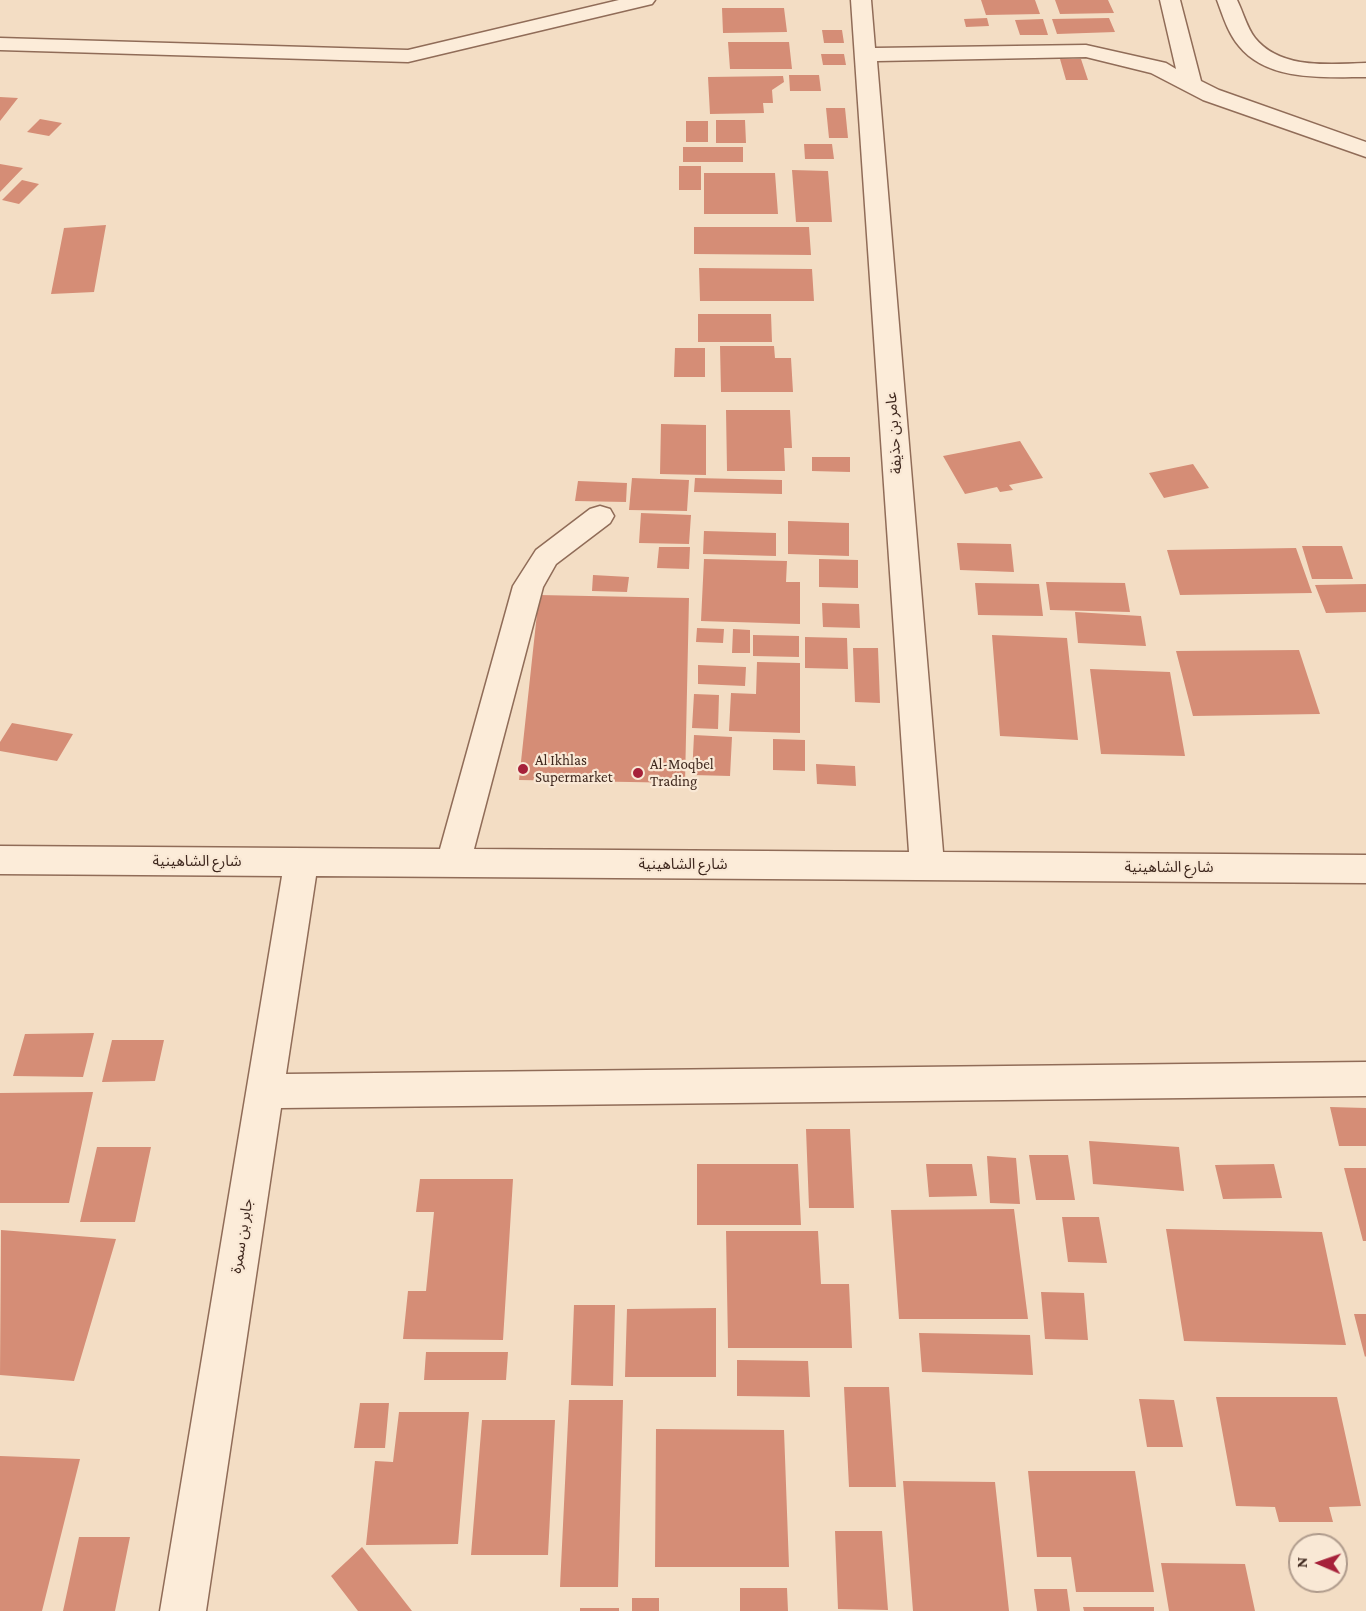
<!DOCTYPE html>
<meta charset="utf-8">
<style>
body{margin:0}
#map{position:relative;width:1366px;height:1611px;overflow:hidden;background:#f3ddc4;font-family:"Crimson Pro",serif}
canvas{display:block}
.north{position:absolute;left:1288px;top:1533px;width:60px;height:60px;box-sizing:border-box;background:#f9e8d5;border:2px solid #af9b8c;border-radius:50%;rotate:272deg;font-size:16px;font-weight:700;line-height:24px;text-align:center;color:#3f281e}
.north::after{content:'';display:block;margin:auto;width:21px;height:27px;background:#a6213a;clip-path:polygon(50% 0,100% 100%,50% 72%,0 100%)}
</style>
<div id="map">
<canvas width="1366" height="1611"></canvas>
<div class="north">N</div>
</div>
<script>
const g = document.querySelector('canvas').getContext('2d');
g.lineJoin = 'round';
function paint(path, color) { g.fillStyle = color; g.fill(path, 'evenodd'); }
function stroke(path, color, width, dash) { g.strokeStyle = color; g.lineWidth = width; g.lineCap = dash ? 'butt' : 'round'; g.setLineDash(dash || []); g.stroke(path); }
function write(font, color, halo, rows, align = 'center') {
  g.font = font + ' "Crimson Pro","Noto Sans Arabic",serif'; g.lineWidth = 4.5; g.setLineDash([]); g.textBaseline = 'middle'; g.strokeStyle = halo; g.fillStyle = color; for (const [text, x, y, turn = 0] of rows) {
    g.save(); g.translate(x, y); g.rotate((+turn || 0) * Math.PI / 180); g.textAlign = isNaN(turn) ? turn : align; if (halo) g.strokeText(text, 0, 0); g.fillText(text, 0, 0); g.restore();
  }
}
const building = new Path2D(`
 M981 0H1035L1040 14 986 15Z
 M1055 0H1108L1114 13 1060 14Z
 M722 8H784L787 32 723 33Z
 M987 18 989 26 966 27 964 19Z
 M1109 18 1115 32 1057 34 1052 19Z
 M1043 19 1048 35H1020L1015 20Z
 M822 30H842L844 43H824Z
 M728 42H789L792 69H730Z
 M821 54H844L846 65H823Z
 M1060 59H1081L1088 80H1066Z
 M789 75H819L821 91H790Z
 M783 76 784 82 772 90 773 103H763L764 113 710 114 708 77Z
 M0 97 18 98 0 121Z
 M826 108H845L848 138H829Z
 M40 119 62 123 49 136 27 132Z
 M716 120H745L746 143H716Z
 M686 121H708V142H686Z
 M804 144H832L834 159H805Z
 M683 147H743V162H683Z
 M0 164 23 168 0 192Z
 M679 166H701V190H679Z
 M792 170 828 171 832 222H796Z
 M704 173H775L778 214H704Z
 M22 180 39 184 19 204 2 200Z
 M106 225 94 292 51 294 64 228Z
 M694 227H809L811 255 694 254Z
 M699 268 812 269 814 301H700Z
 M698 314H771L772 342H698Z
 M720 346H774L775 358H791L793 392H721Z
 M675 348H705V377H674Z
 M726 410H790L792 448H784L785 471H727Z
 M661 424 706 425V475L660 474Z
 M1020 441 1043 478 1009 485 1013 490 1000 492 997 487 965 494 943 456Z
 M812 457H850V472L812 471Z
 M1193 464 1209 488 1164 498 1149 473Z
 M632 478 689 480 687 511 629 510Z
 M695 478 782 480V494L694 492Z
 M578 481 627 483 626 502 575 501Z
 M641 513 691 515 689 544 639 543Z
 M788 521 849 523V556L788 554Z
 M704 531 776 533V556L703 554Z
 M957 543 1011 544 1014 572 960 570Z
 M1302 546H1342L1353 579H1312Z
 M659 547H690L689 569 657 568Z
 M1296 548 1312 593 1180 595 1167 550Z
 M704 559 787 561 786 582H800V624L701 621Z
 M819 559 858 560V588L819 587Z
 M593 575 629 577 627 592 592 591Z
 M1046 582 1125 583 1130 612 1050 610Z
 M975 583 1039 584 1043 616 978 615Z
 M1366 584V612L1326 613 1315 585Z
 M539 595 689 598 685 783 519 780Z
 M822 603 859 604 860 628 823 627Z
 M1075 612 1141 616 1146 646 1078 643Z
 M697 628 724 629 723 643 696 642Z
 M733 629 750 630V653H732Z
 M753 635 799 636V657L753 656Z
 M992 635 1067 638 1078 740 1000 736Z
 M805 637 847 638 848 669 805 668Z
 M853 648H878L880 703 855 702Z
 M1299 650 1320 714 1193 716 1176 651Z
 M757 662 800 663V733L729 731 731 693 756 694Z
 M698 665 746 667 745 686 698 684Z
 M1090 669 1170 672 1185 756 1101 754Z
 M694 694 719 695 718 729 692 728Z
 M12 723 73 734 57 761 0 751V742Z
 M694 735 732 737 730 776 692 775Z
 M773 739 805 740V771L773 770Z
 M816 764 855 766 856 786 817 784Z
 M94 1033 83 1077 13 1076 25 1034Z
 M112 1040H164L155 1081 102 1082Z
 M93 1092 69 1203H0V1093Z
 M1330 1107 1366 1108V1146H1339Z
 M806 1129H850L854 1208H809Z
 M1089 1141 1179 1147 1184 1191 1093 1184Z
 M97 1147H151L135 1222H80Z
 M1029 1155H1068L1075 1200H1036Z
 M987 1156 1016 1158 1020 1204 990 1203Z
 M697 1164H798L801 1225H697Z
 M926 1164H972L977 1196 929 1197Z
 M1274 1164 1282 1198 1223 1199 1215 1165Z
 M1344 1168H1366V1241H1363Z
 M420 1179H513L503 1340 403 1339 408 1291H426L434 1212H416Z
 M1014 1209 1028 1319H899L891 1210Z
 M1062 1217H1099L1107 1263 1068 1262Z
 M1166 1229 1322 1232 1346 1345 1184 1341Z
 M1 1230 116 1239 74 1381 0 1375Z
 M726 1231H818L821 1284H849L852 1348H728Z
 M1041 1292 1084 1293 1088 1340 1045 1339Z
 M574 1305H615L613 1386 571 1385Z
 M716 1308V1377H625L627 1309Z
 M1354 1314H1366V1356L1365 1357Z
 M919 1333 1030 1335 1033 1375 922 1372Z
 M426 1352H508L506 1380H424Z
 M737 1360 808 1361 810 1397 737 1396Z
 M844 1387H889L896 1487H849Z
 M1216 1397H1337L1361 1506 1329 1507 1333 1522H1279L1275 1507 1236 1506Z
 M1139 1399 1174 1400 1183 1447H1147Z
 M569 1400H623L618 1587H560Z
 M360 1403H389L385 1448H354Z
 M399 1412H469L458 1544 366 1545 375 1461 393 1462Z
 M482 1420H555L548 1555H471Z
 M656 1429 784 1430 789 1567H655Z
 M0 1456 80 1459 42 1611H0Z
 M1028 1471H1135L1154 1592H1076L1071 1557H1037Z
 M903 1481 995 1482 1009 1611H913Z
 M835 1531H882L888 1610 838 1609Z
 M79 1537H130L115 1611H63Z
 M362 1547 412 1611H358L331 1576Z
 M1161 1563 1245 1564 1255 1611H1169Z
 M740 1588H787L788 1611H740Z
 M1034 1589H1067L1070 1611H1037Z
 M632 1598H659V1611H632Z
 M1083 1607H1154V1611H1084Z
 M580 1608H619V1611H580Z`);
const minor = new Path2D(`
 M619 0H655L652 4 408 62 0 50V38L408 50Z
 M851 0H871L875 48 1086 45 1166 63 1176 69 1160 0H1180L1201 81 1219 90 1366 142V157L1203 100 1151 73 1086 57 877 61 943 852 1366 855V883L316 876 286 1074 1366 1062V1096L281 1108 206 1611H160L282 876 0 874V846L440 849 513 586 536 550 590 509 600 506 610 509 614 516 610 523 556 564 543 587 474 849 909 852Z
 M1217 0H1237C1243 12 1247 28 1255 38 1281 70 1330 64 1366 63V77C1325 77 1268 82 1239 46 1228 33 1223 16 1217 0Z`);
const markers = [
 [523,769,6,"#a6213a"],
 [638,773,6,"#a6213a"]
];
const streetNames = [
 ["عامر بن حذيفة",894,433,-94],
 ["شارع الشاهينية",197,861],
 ["شارع الشاهينية",683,864],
 ["شارع الشاهينية",1169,867],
 ["جابر بن سمرة",242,1236,-81]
];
const poiNames = [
 ["Al Ikhlas",535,760],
 ["Supermarket",535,777],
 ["Al-Moqbel",650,764],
 ["Trading",650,781]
];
paint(building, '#d58d76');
stroke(minor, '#906c58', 3);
paint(minor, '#fcecd9');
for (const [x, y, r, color] of markers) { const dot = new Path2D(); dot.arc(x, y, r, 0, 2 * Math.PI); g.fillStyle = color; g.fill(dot); stroke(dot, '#f9e8d5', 2); }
write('15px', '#3f281e', '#f9e8d5', streetNames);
write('15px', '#3f281e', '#f9e8d5', poiNames, 'left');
</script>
